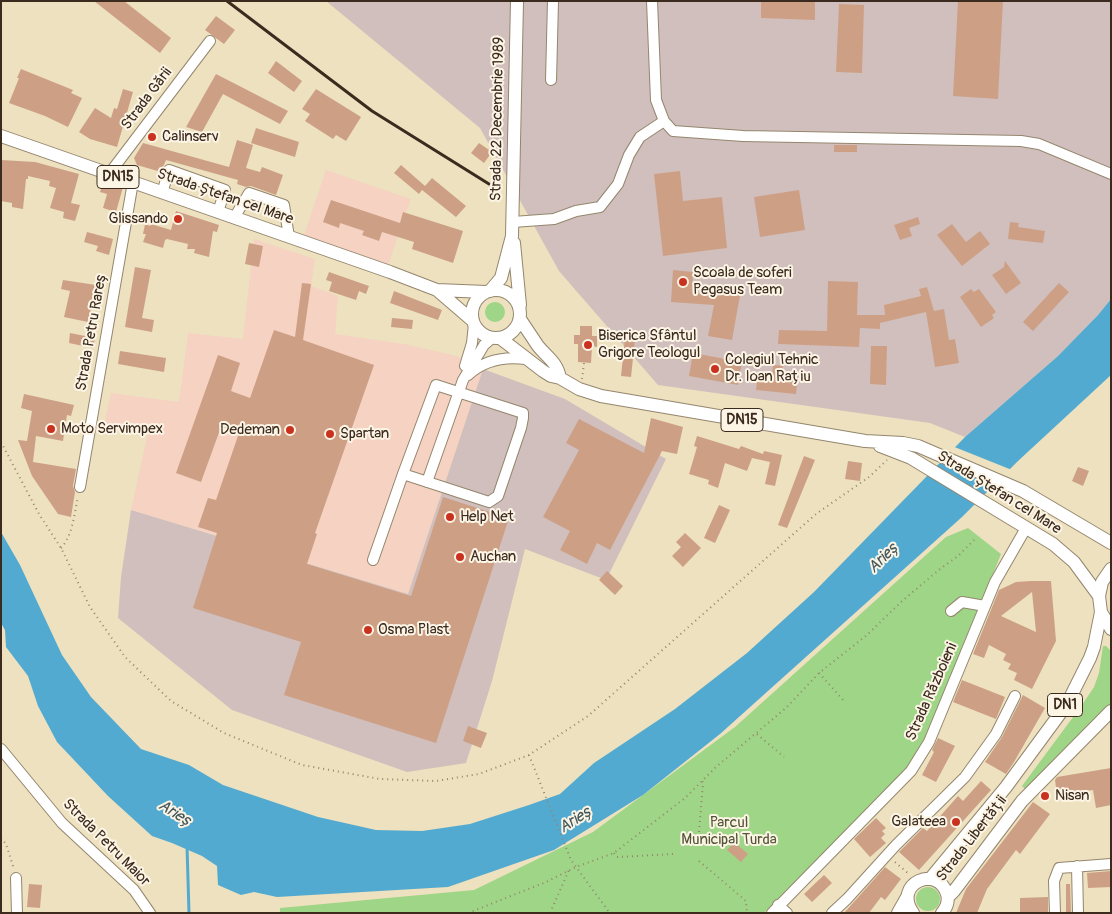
<!DOCTYPE html>
<meta charset="utf-8">
<style>
body{margin:0}
#map{position:relative;width:1112px;height:914px;overflow:hidden;background:#ede1bf;font-family:Pangolin,sans-serif}
canvas{display:block}
.frame{position:absolute;inset:0;border:2px solid #3b2a1e;pointer-events:none}
</style>
<div id="map">
<canvas width="1112" height="914"></canvas>
<div class="frame"></div>
</div>
<script>
const g = document.querySelector('canvas').getContext('2d');
g.lineJoin = 'round';
function paint(path, color) { g.fillStyle = color; g.fill(path, 'evenodd'); }
function stroke(path, color, width, dash) { g.strokeStyle = color; g.lineWidth = width; g.lineCap = dash ? 'butt' : 'round'; g.setLineDash(dash || []); g.stroke(path); }
function write(font, color, halo, rows, align = 'center') {
  g.font = font + ' Pangolin,sans-serif'; g.lineWidth = 4; g.setLineDash([]); g.textBaseline = 'middle'; g.strokeStyle = halo; g.fillStyle = color; for (const [text, x, y, turn = 0] of rows) {
    g.save(); g.translate(x, y); g.rotate((+turn || 0) * Math.PI / 180); g.textAlign = isNaN(turn) ? turn : align; if (halo) g.strokeText(text, 0, 0); g.fillText(text, 0, 0); g.restore();
  }
}
const built = new Path2D(`
 M326 170 411 199 388 265 304 235Z
 M254 239 315 259 311 286 338 296 335 334 404 344 457 356 483 369 408 594 131 510 148 432 104 424 111 393 179 402 188 333 243 339Z`);
const industrial = new Path2D(`
 M326 1H1111V299L1098 315 1058 356 965 437 930 423 658 385 559 271 480 128Z
 M483 369 565 399 666 459 606 580 525 549 492 681 466 763 407 772 232 710 118 618 121 577 131 510 408 594Z`);
const green = new Path2D(`
 M485 312a10 10 0 1 1 20 0a10 10 0 1 1-20 0Z
 M968 528 1001 554 927 740 909 767 764 913H280V908L474 890 593 832 735 727 946 537Z
 M1103 646H1106L1111 651V705L1025 789 1022 786 1082 705 1094 687 1099 673Z
 M916 899a12 12 0 1 1 24 0a12 12 0 1 1-24 0Z`);
const water = new Path2D(`
 M1111 299V375L1018 461 962 517 720 734 643 795 554 850 448 887 277 897 254 892 241 895 218 885 217 866 202 856 172 843 152 836 108 796 57 742 38 706 28 676 6 647 5 630 1 623V532L20 565 62 655 91 697 141 749 189 765 223 785 318 817 376 830 422 831 470 824 529 805 560 794 594 763 675 709 747 653 814 592 965 437 1058 356 1098 315Z`);
const pier = new Path2D(`
 M952 446 1012 470 998 484 940 459Z`);
const stream = new Path2D(`
 M187 846 189 913`);
const building = new Path2D(`
 M94 1H124L171 38 160 53Z
 M761 1H815V20L761 18Z
 M958 1H1003L998 99 953 96Z
 M839 4 864 5 862 73 836 72Z
 M216 16 235 30 224 44 205 30Z
 M276 61 302 81 294 92 268 73Z
 M21 69 73 90 71 93 82 98 68 127 45 116 9 103 19 78H17Z
 M216 74 288 111 280 124 223 94 202 132 186 127Z
 M123 89 133 92 117 147 90 139 79 132 95 108 111 118 114 108 117 109Z
 M316 89 361 117 346 141 336 135 333 139 305 121 310 114 302 109Z
 M256 128 299 142 295 157 251 143Z
 M237 140 253 145 246 168 260 172 262 167 283 175 276 195 251 186 246 187 237 184 238 180 166 160 161 172 137 165 134 158 143 143 229 167Z
 M479 143 492 152 484 163 471 153Z
 M834 145H857V152H834Z
 M1 160 35 162 79 174 71 203 80 205 75 221 63 218 64 212 50 208 56 188 49 186 50 181 28 176V179H26L23 209 12 207V203L1 201Z
 M401 165 425 186 432 178 466 206 456 217 422 190 419 194 394 173Z
 M680 171 683 201 722 197 727 248 663 256 654 174Z
 M104 181 123 187 116 212 103 208 107 194 100 192Z
 M799 190 805 230 760 237 754 197Z
 M331 200 400 223 403 212 463 231 453 263 412 249 414 242 382 232 379 241 362 235 364 231 340 223 339 228 323 222Z
 M176 211 219 225 217 232 213 231 209 257 194 253 195 249H187L188 244 167 239 165 240 163 248 143 242 146 234H143L145 224 150 226 151 224 171 230Z
 M918 217 920 224 909 228 912 236 900 240 894 225Z
 M1010 222 1019 223 1018 227 1045 231 1043 243 1008 239Z
 M952 224 966 242 980 231 990 244 962 266 937 235Z
 M87 232 113 239 109 255 96 251 98 246 84 242Z
 M249 243 263 246 259 267 245 264Z
 M1005 261 1021 283 1006 294 992 275 1004 267Z
 M135 267 151 270 142 318 154 320 152 332 125 327Z
 M673 270 693 272 692 293 716 295 717 285 741 290 732 340 708 336 714 305 671 302Z
 M329 272 369 286 366 294 359 291 356 300 329 291 332 282 326 280Z
 M63 280 96 285 88 322 64 317 70 291 61 289Z
 M828 281 858 282 857 315H885L884 305 921 296 919 289 927 287 934 311 944 309 949 340 955 339 959 363 935 367 926 312 880 323V329L860 328 859 347 778 344 779 330 827 331Z
 M302 283 311 284 303 340 374 365 315 533 317 534 307 564 411 596 443 497 509 518 436 743 284 695 301 642 193 608 217 533 198 527 208 498 216 500 239 433 221 427 201 482 176 473 218 355 240 363 231 391 250 398 274 330 295 337Z
 M1059 283 1069 292 1033 331 1023 322Z
 M971 289 974 292 979 289 996 312 992 315 994 318 981 327 960 297Z
 M394 291 442 310 438 320 390 303Z
 M392 318 413 320 412 329 391 327Z
 M580 326H592V336H597V347L592 346 591 363 578 362V344H574V335H580Z
 M70 333 95 338 93 348 69 343Z
 M625 338 635 339 631 377 621 376Z
 M871 346H887L886 385 870 384Z
 M120 351 166 358 164 372 118 364Z
 M693 353 742 362 738 385 689 376Z
 M773 365 783 366 782 375 798 377 796 394 756 390 758 373 772 375Z
 M24 394 74 405 71 416 67 415 63 441 36 436 33 462 76 469 73 486 75 492 71 517 58 514 32 476 18 440 27 441 32 411 21 408Z
 M651 418 683 427 677 454 662 451 610 550 597 543 587 564 560 550 570 531 543 517 579 450 566 443 579 419 644 453Z
 M697 436 739 449 741 446 763 454 764 451 782 455 775 486 765 484 770 462 752 458 747 471 725 463 718 488 708 484 709 480 689 474 697 447 694 446Z
 M804 456 815 460 787 528 778 525Z
 M848 461 862 463 860 481 845 479Z
 M1078 467 1089 471 1083 486 1072 481Z
 M719 505 730 510 715 543 704 538Z
 M685 533 701 548 683 567 672 556 681 547 676 542Z
 M607 571 623 586 615 595 599 580Z
 M1031 581H1051L1056 641 1032 689 1014 680 1017 673 1008 669 1011 664 1003 660 1006 654 989 645 984 658 973 654 999 590 1016 582ZM1032 592 1036 632 1001 616Z
 M962 680 1005 697 996 719 953 702Z
 M1023 695 1045 708 1014 762 1006 774 985 762 1002 737Z
 M468 726 487 733 481 748 463 741Z
 M938 738 955 746 936 782 922 775 934 752 932 750Z
 M1111 768V805L1096 808 1093 790 1057 795 1055 780 1057 777Z
 M981 781 991 790 919 870 899 852 923 828 927 831 958 796 963 801Z
 M1033 802 1050 814 1020 854 1016 850 987 889 977 913H956L966 889Z
 M876 818 886 828 882 831 885 834 881 838 886 843 870 857 854 839Z
 M734 842 748 854 741 862 727 850Z
 M885 867 901 879 885 900 881 897 869 913H844Z
 M1111 871V887L1088 888 1087 873Z
 M824 875 832 883 812 902 804 894Z
 M29 884 42 885 40 908 27 907Z
 M1066 884H1070L1071 913H1066Z
 M1048 897V913H1020V898Z`);
const path = new Path2D(`
 M582 379 584 363
 M1 442 39 514 61 548 90 607 125 657 171 701 224 733 302 765 380 779 436 781 479 774 529 755 588 716 816 514 869 477 887 460
 M61 548C73 535 74 514 78 497
 M819 673 844 701
 M757 734 784 757
 M529 755 571 860 609 912
 M699 832 703 783 702 780
 M1 838 6 844 14 869
 M614 853 617 857 674 854
 M699 861 746 901 747 913
 M895 862 910 875
 M468 913 546 882 576 867 614 853 685 798 716 767 787 707 819 673 867 635 901 602 940 569 958 556 976 538
 M550 913 569 870`);
const minor = new Path2D(`
 M652 1 656 100 664 121 673 131 743 136 1021 141 1039 144 1111 174
 M551 80 553 1
 M109 174 210 41
 M162 193 169 170 225 190 218 212
 M234 218 249 193 284 205 289 237
 M513 222 554 219 576 211 600 207 618 184 629 155 640 137 664 121
 M465 366 472 343 474 324
 M468 375C484 360 503 356 526 359
 M427 482 463 380 484 345 492 338
 M80 487 133 182
 M373 560 403 474 436 385 523 413V418L521 428 498 496 489 502 403 474
 M951 611 962 602 985 606
 M1 749 62 823 134 890 150 913
 M1077 866 1078 913
 M16 878 17 913
 M778 905 787 913
 M772 913 911 771 929 742 995 582 1026 528
 M832 913 847 899 896 845 965 777 996 734 1015 696
 M1055 913 1054 881 1059 868 1111 864`);
const major = new Path2D(`
 M1 136 390 272 437 290 473 321
 M514 243 520 305
 M472 314a24 24 0 1 1 48 0a24 24 0 1 1-48 0Z
 M437 290 486 292
 M490 291 501 278 512 236 517 1
 M520 319C526 328 532 337 538 346 547 357 557 362 560 378
 M500 338 543 371 551 376 560 378 579 389 601 396 865 441 903 443 918 446 1023 491 1111 543
 M880 446 911 458 1053 544 1074 562 1099 596
 M1101 612 1111 629
 M930 879 1006 787 1067 704 1090 658 1094 647 1101 612 1099 596 1102 582 1111 569
 M948 897 954 891 1022 801 1111 711
 M898 913 907 897
 M913 913C892 883 938 864 947 894 949 901 947 907 942 913`);
const rail = new Path2D(`
 M227 1 372 111 489 184`);
const markers = [
 [152,137,5,"#c8321e"],
 [178,219,5,"#c8321e"],
 [683,282,5,"#c8321e"],
 [588,345,5,"#c8321e"],
 [715,369,5,"#c8321e"],
 [51,429,5,"#c8321e"],
 [290,430,5,"#c8321e"],
 [330,434,5,"#c8321e"],
 [450,517,5,"#c8321e"],
 [460,557,5,"#c8321e"],
 [368,630,5,"#c8321e"],
 [1045,796,5,"#c8321e"],
 [956,822,5,"#c8321e"]
];
const shields = [
 [118,177,42],
 [742,420,42],
 [1065,705,35]
];
const shieldNames = [
 ["DN15",118,177],
 ["DN15",742,420],
 ["DN1",1065,705]
];
const streetNames = [
 ["Strada Gării",147,99,-53],
 ["Strada 22 Decembrie 1989",498,119,-89],
 ["Strada Ștefan cel Mare",225,197,19],
 ["Strada Petru Rareș",92,332,-80],
 ["Strada Ștefan cel Mare",999,493,32],
 ["Strada Războieni",932,692,-66],
 ["Strada Libertății",972,839,-52],
 ["Strada Petru Maior",106,843,45]
];
const poiNames = [
 ["Calinserv",162,137],
 ["Glissando",168,219,"right"],
 ["Scoala de soferi",693,273],
 ["Pegasus Team",693,290],
 ["Biserica Sfântul",598,336],
 ["Grigore Teologul",598,353],
 ["Colegiul Tehnic",725,360],
 ["Dr. Ioan Rațiu",725,377],
 ["Moto Servimpex",61,429],
 ["Dedeman",280,430,"right"],
 ["Spartan",340,434],
 ["Help Net",460,517],
 ["Auchan",470,557],
 ["Osma Plast",378,630],
 ["Nisan",1055,796],
 ["Galateea",946,822,"right"]
];
const parkNames = [
 ["Parcul",729,823],
 ["Municipal Turda",729,840]
];
const waterNames = [
 ["Arieș",884,558,-45],
 ["Arieș",175,814,32],
 ["Arieș",576,820,-33]
];
paint(built, '#f5d2c2');
paint(industrial, '#d1bfbd');
paint(green, '#9fd586');
paint(water, '#53aad0');
paint(pier, '#ede1bf');
stroke(stream, '#53aad0', 3);
paint(building, '#cda086');
stroke(minor, '#94866e', 12);
stroke(major, '#94866e', 14);
stroke(path, '#94866e', 2, [1, 4]);
stroke(minor, '#fff', 10);
stroke(major, '#fff', 12);
stroke(rail, '#3b2a1e', 3);
for (const [x, y, r, color] of markers) { const dot = new Path2D(); dot.arc(x, y, r, 0, 2 * Math.PI); g.fillStyle = color; g.fill(dot); stroke(dot, '#fcf5e5', 2); }
for (const [x, y, w] of shields) { const box = new Path2D(); box.roundRect(x - w / 2, y - 11.5, w, 23, 4); g.fillStyle = '#fcf5e5'; g.fill(box); stroke(box, '#3b2a1e', 1); }
write('bold 14px', '#3b2a1e', null, shieldNames);
write('15px', '#3b2a1e', '#fcf5e5', streetNames);
write('15px', '#3b2a1e', '#fcf5e5', poiNames, 'left');
write('15px', '#545538', '#fcf5e5', parkNames);
write('italic 16px', '#43575c', '#fcf5e5', waterNames);
</script>
